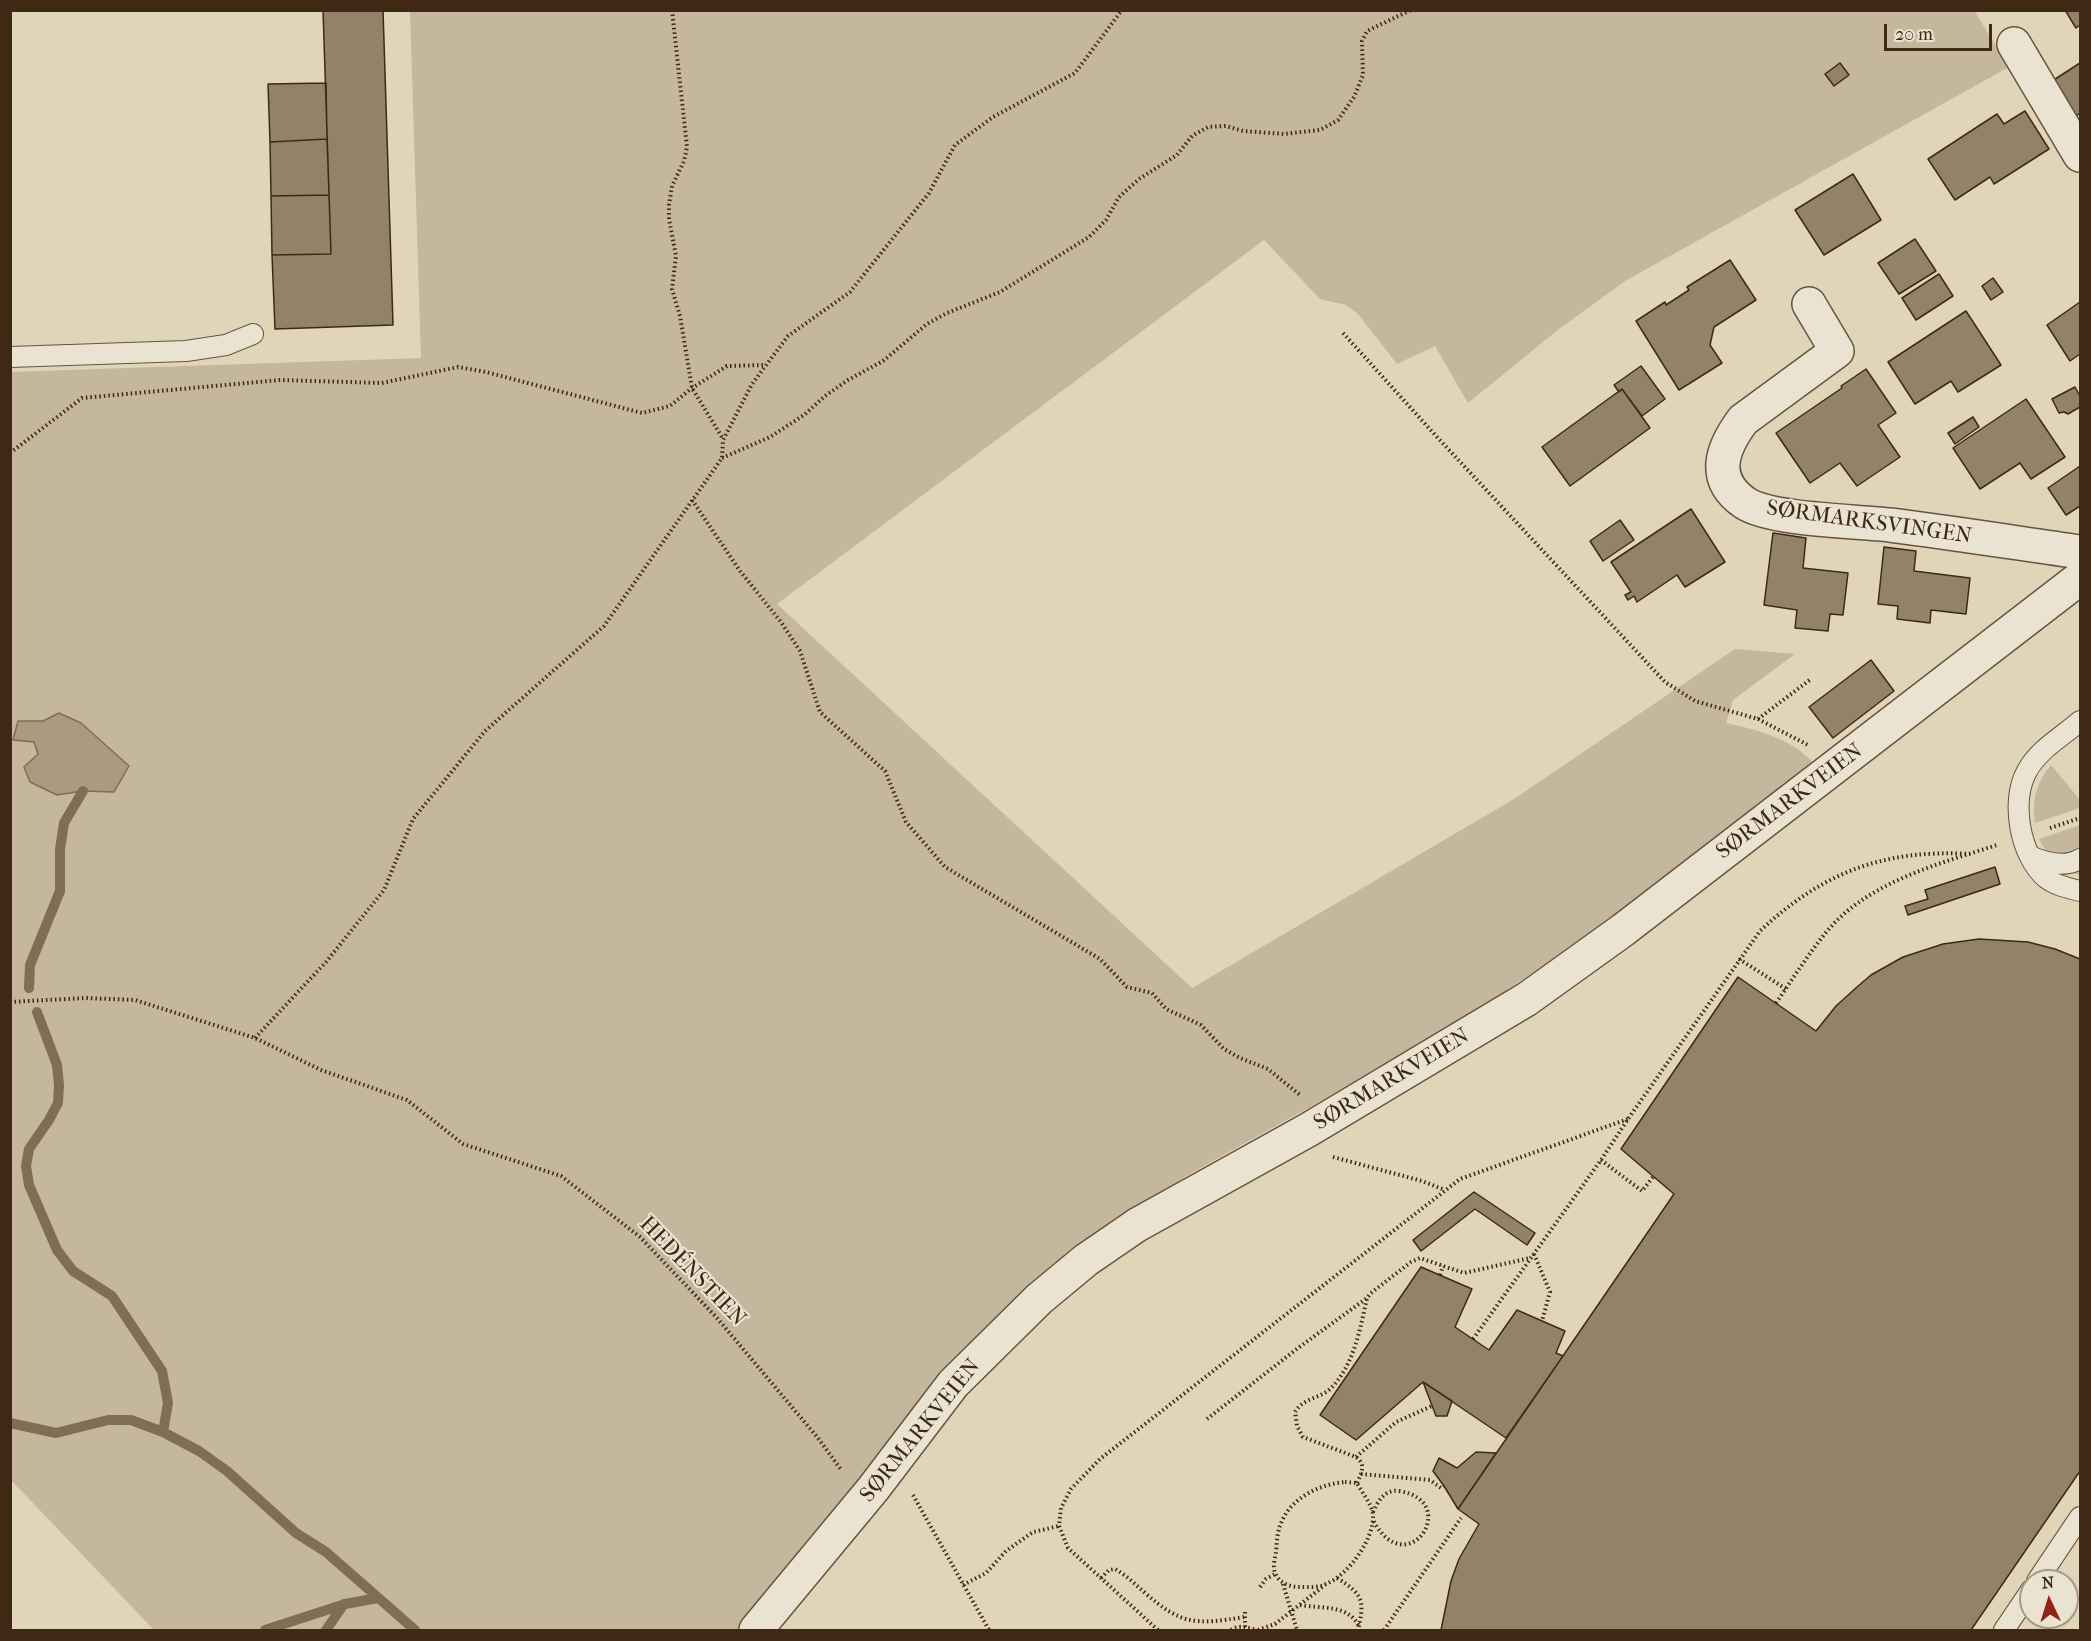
<!DOCTYPE html>
<meta charset="utf-8">
<style>
body{margin:0}
#map{position:relative;width:2091px;height:1641px;overflow:hidden;background:#e0d4b9;font-family:"IM FELL French Canon",serif}
canvas{display:block}
.frame{position:absolute;inset:0;border:12px solid #3f2914;pointer-events:none}
.north{position:absolute;left:2019px;top:1569px;width:60px;height:60px;box-sizing:border-box;background:#ebe3d2;border:2px solid #a69986;border-radius:50%;rotate:356deg;font-size:16px;font-weight:700;line-height:24px;text-align:center;color:#3f2914}
.north::after{content:'';display:block;margin:auto;width:21px;height:27px;background:#8f2418;clip-path:polygon(50% 0,100% 100%,50% 72%,0 100%)}
.scale{position:absolute;left:1884px;top:24px;width:108px;height:27px;box-sizing:border-box;border:3px solid #3f2914;border-top:0;padding-left:8px;font-size:18px;line-height:21px;white-space:nowrap;color:#3f2914;-webkit-text-stroke:4px #ebe3d2;paint-order:stroke}
</style>
<div id="map">
<canvas width="2091" height="1641"></canvas>
<div class="frame"></div>
<div class="north">N</div>
<div class="scale">20 m</div>
</div>
<script>
const g = document.querySelector('canvas').getContext('2d');
g.lineJoin = 'round';
function paint(path, color) { g.fillStyle = color; g.fill(path, 'evenodd'); }
function stroke(path, color, width, dash) { g.strokeStyle = color; g.lineWidth = width; g.lineCap = dash ? 'butt' : 'round'; g.setLineDash(dash || []); g.stroke(path); }
function write(font, color, halo, rows, align = 'center') {
  g.font = font + ' "IM FELL French Canon",serif'; g.lineWidth = 4.5; g.setLineDash([]); g.textBaseline = 'middle'; g.strokeStyle = halo; g.fillStyle = color; for (const [text, x, y, turn = 0] of rows) {
    g.save(); g.translate(x, y); g.rotate((+turn || 0) * Math.PI / 180); g.textAlign = isNaN(turn) ? turn : align; if (halo) g.strokeText(text, 0, 0); g.fillText(text, 0, 0); g.restore();
  }
}
const green = new Path2D(`
 M1974 10 2009 67 1625 281 1559 329 1468 403 1435 346 1397 364 1358 314 1346 305 1320 299 1264 240 777 604 1192 988 1514 799 1735 649 1795 654 1733 700 1726 723C1758 730 1794 739 1815 765L1664 883 1494 999 1317 1103 1186 1176 1046 1271 933 1387 743 1630H154L11 1480 10 372 421 358 410 11ZM59 713 81 723 98 740 114 792 83 791 57 795 38 755 34 742 43 721Z
 M2051 765 2080 800V808L2035 823C2032 801 2036 782 2051 765Z
 M2080 825V875C2061 869 2048 857 2039 839Z`);
const water = new Path2D(`
 M59 713 81 723 129 766 114 792 83 791 57 795 30 782 24 767 38 754 34 742 13 740 18 721H43Z`);
const stream = new Path2D(`
 M29 988 30 965 60 891V849L64 823 83 791
 M37 1012 57 1065 59 1085 58 1103 49 1120 29 1149 26 1166 29 1185 57 1250 73 1271 112 1296 162 1371 168 1403 163 1432
 M10 1423 56 1433 108 1420H131L163 1432 199 1451 227 1471 296 1533 326 1552 415 1630
 M265 1630 345 1604 378 1598
 M326 1630 344 1604`);
const building = new Path2D(`
 M323 10H383L393 325 275 329 272 255 331 254Z
 M2065 10H2080V25L2076 28Z
 M1840 63 1849 75 1834 86 1825 74Z
 M2080 63V113L2072 119 2049 83Z
 M326 83 327 139 270 142 268 84Z
 M2025 111 2049 149 1994 184 1990 177 1955 200 1928 159 1997 114 2004 124Z
 M327 139 329 195 271 196 270 142Z
 M1853 174 1881 220 1824 255 1795 210Z
 M329 195 331 254 272 255 271 196Z
 M1915 239 1936 271 1899 294 1878 263Z
 M1730 260 1756 300 1714 327 1710 345 1722 363 1679 390 1636 321 1665 302 1666 305 1689 290 1687 287Z
 M1939 274 1953 296 1916 320 1902 298Z
 M1993 278 2003 292 1991 300 1982 286Z
 M2080 302V354L2070 361 2047 325Z
 M1966 311 2001 365 1958 392 1951 381 1915 404 1888 362Z
 M1641 366 1665 399 1642 416 1622 389 1619 392 1614 385Z
 M1866 369 1896 413 1878 425 1900 457 1857 486 1840 463 1810 483 1776 433 1842 388 1841 386Z
 M2075 387 2080 396V407L2068 414 2064 412 2059 413 2052 399Z
 M1622 389 1650 428 1570 486 1542 447Z
 M2026 399 2065 457 2031 479 2020 463 1980 489 1953 448Z
 M1973 417 1979 427 1955 444 1948 433Z
 M2080 466V506L2066 515 2048 488Z
 M1691 509 1725 562 1685 587 1677 575 1637 602 1634 596 1628 600 1625 595 1631 592 1611 562Z
 M1620 520 1634 540 1603 561 1590 541Z
 M1773 533 1806 538 1803 568 1848 573 1843 615 1830 614 1828 631 1795 628 1797 610 1764 605Z
 M1884 547 1916 551 1914 571 1970 578 1966 614 1931 610 1930 623 1897 619 1898 606 1878 604Z
 M1871 660 1894 691 1833 738 1809 707Z
 M1995 867 2000 884 1908 915 1905 906 1928 899 1925 890Z
 M1979 939 2028 942 2055 949 2080 959V1471L1971 1630H1441L1451 1581 1459 1559 1479 1524 1458 1509 1674 1194 1621 1149 1738 977 1816 1031 1836 1006 1857 987 1871 975 1903 957 1943 944Z
 M1474 1192 1535 1233 1527 1245 1475 1209 1421 1251 1413 1240Z
 M1421 1267 1472 1289 1455 1327 1489 1350 1517 1310 1565 1331 1556 1353 1563 1356 1506 1438 1423 1382 1356 1440 1320 1415Z
 M1423 1382 1452 1401 1447 1416H1436Z
 M1476 1452 1496 1453 1458 1509 1444 1486 1433 1471 1439 1458 1457 1468Z`);
const path = new Path2D(`
 M672 10 687 147 684 161 672 186 669 205V219L676 256 672 289 680 316 692 388 723 439
 M1343 333 1437 437 1665 682 1695 701 1758 719 1808 745
 M10 453 82 398 280 380 382 383 458 367 486 372 642 413 670 406 692 388 727 366 766 365
 M722 458 770 437 804 415 825 396 848 380 883 361 927 324 947 313 1000 292 1089 237 1106 220 1119 197 1139 179 1177 155 1192 136 1208 127 1226 126 1243 131 1284 134 1320 130 1338 120 1354 97 1363 75 1362 41 1367 31 1411 10
 M692 500 740 571 781 622 800 651 820 712 885 771 906 822 945 867 1100 959 1127 987 1152 993 1166 1009 1201 1025 1224 1049 1240 1058 1268 1069 1300 1095
 M1758 719 1811 679
 M2050 828 2080 818
 M1739 959 1786 989
 M10 1002 86 998 135 1000 255 1038 321 1070 407 1100 463 1144 561 1176 640 1237 717 1318 818 1438 842 1471
 M1776 1003C1792 980 1807 956 1824 935 1864 883 1938 864 1997 845
 M255 1038 326 962 384 890 413 819 485 731 604 626 722 458 723 440 752 384 788 336 850 292 929 193 955 145 993 117 1075 73 1122 10
 M1333 1157 1422 1181 1445 1190
 M1601 1160 1642 1191 1653 1177
 M1534 1254 1550 1292 1542 1321
 M1440 1275 1443 1266
 M1473 1339 1601 1160 1628 1119 1760 931C1823 872 1884 849 1970 854
 M1207 1419 1298 1348 1367 1298
 M1356 1457 1396 1422 1432 1406
 M1361 1474 1430 1480 1441 1488 1444 1486
 M1345 1482 1357 1483C1362 1493 1372 1504 1373 1515 1374 1540 1348 1575 1326 1584 1318 1588 1308 1587 1299 1587 1290 1587 1280 1583 1276 1575 1272 1568 1275 1559 1276 1552 1277 1541 1277 1531 1282 1521 1292 1497 1321 1484 1345 1482Z
 M1357 1483C1362 1472 1366 1465 1356 1457L1303 1437 1297 1426 1295 1412C1303 1398 1319 1399 1330 1389 1354 1366 1360 1329 1367 1298L1371 1293 1411 1262 1420 1258 1464 1273 1530 1258
 M913 1495 989 1630
 M1373 1512C1378 1501 1385 1489 1399 1491 1463 1501 1407 1585 1373 1520
 M1101 1578 1109 1570 1115 1569C1126 1575 1135 1584 1144 1592 1181 1625 1196 1625 1244 1617
 M1337 1578C1363 1594 1365 1601 1358 1630
 M1283 1584 1297 1630
 M963 1585 986 1573 1006 1551 1033 1532 1059 1526
 M1260 1587 1266 1579 1275 1574
 M1300 1605C1323 1609 1347 1604 1359 1626
 M1245 1627V1612
 M1158 1630 1068 1548 1059 1526 1061 1508 1071 1489 1100 1459 1460 1179 1628 1119
 M1231 1630C1239 1624 1248 1628 1257 1630
 M1258 1630 1275 1624 1325 1585
 M1384 1630 1461 1518`);
const lane = new Path2D(`
 M10 357 186 351 226 345 253 334
 M2080 721C2063 736 2038 750 2027 771 2010 801 2020 856 2046 878 2056 886 2069 888 2080 891
 M2030 856C2046 863 2065 868 2080 859
 M2037 1581 2080 1517
 M2004 1630 2031 1590`);
const street = new Path2D(`
 M2014 44 2080 155
 M1809 304 1837 351 1743 420C1722 448 1710 479 1745 503 1771 520 1855 521 1890 525 1953 533 2017 543 2080 552
 M756 1630 873 1489 953 1384 1039 1299 1086 1260 1137 1225 1308 1130 1527 999 1623 930 2080 578`);
const streetNames = [
 ["SØRMARKSVINGEN",1869,523,8],
 ["SØRMARKVEIEN",1790,802,-37],
 ["SØRMARKVEIEN",1392,1080,-31],
 ["HEDÉNSTIEN",692,1272,46],
 ["SØRMARKVEIEN",921,1431,-51]
];
paint(green, '#c5b79d');
paint(water, '#a99a81');
stroke(water, '#7f6d55', 1.5);
stroke(stream, '#7f6d55', 10);
paint(building, '#93826a');
stroke(building, '#3f2914', 1.5);
stroke(lane, '#67543d', 22);
stroke(street, '#67543d', 36);
stroke(path, '#3f2914', 4, [1.5, 3]);
stroke(lane, '#ebe3d2', 20);
stroke(street, '#ebe3d2', 33);
write('22px', '#3f2914', '#ebe3d2', streetNames);
</script>
